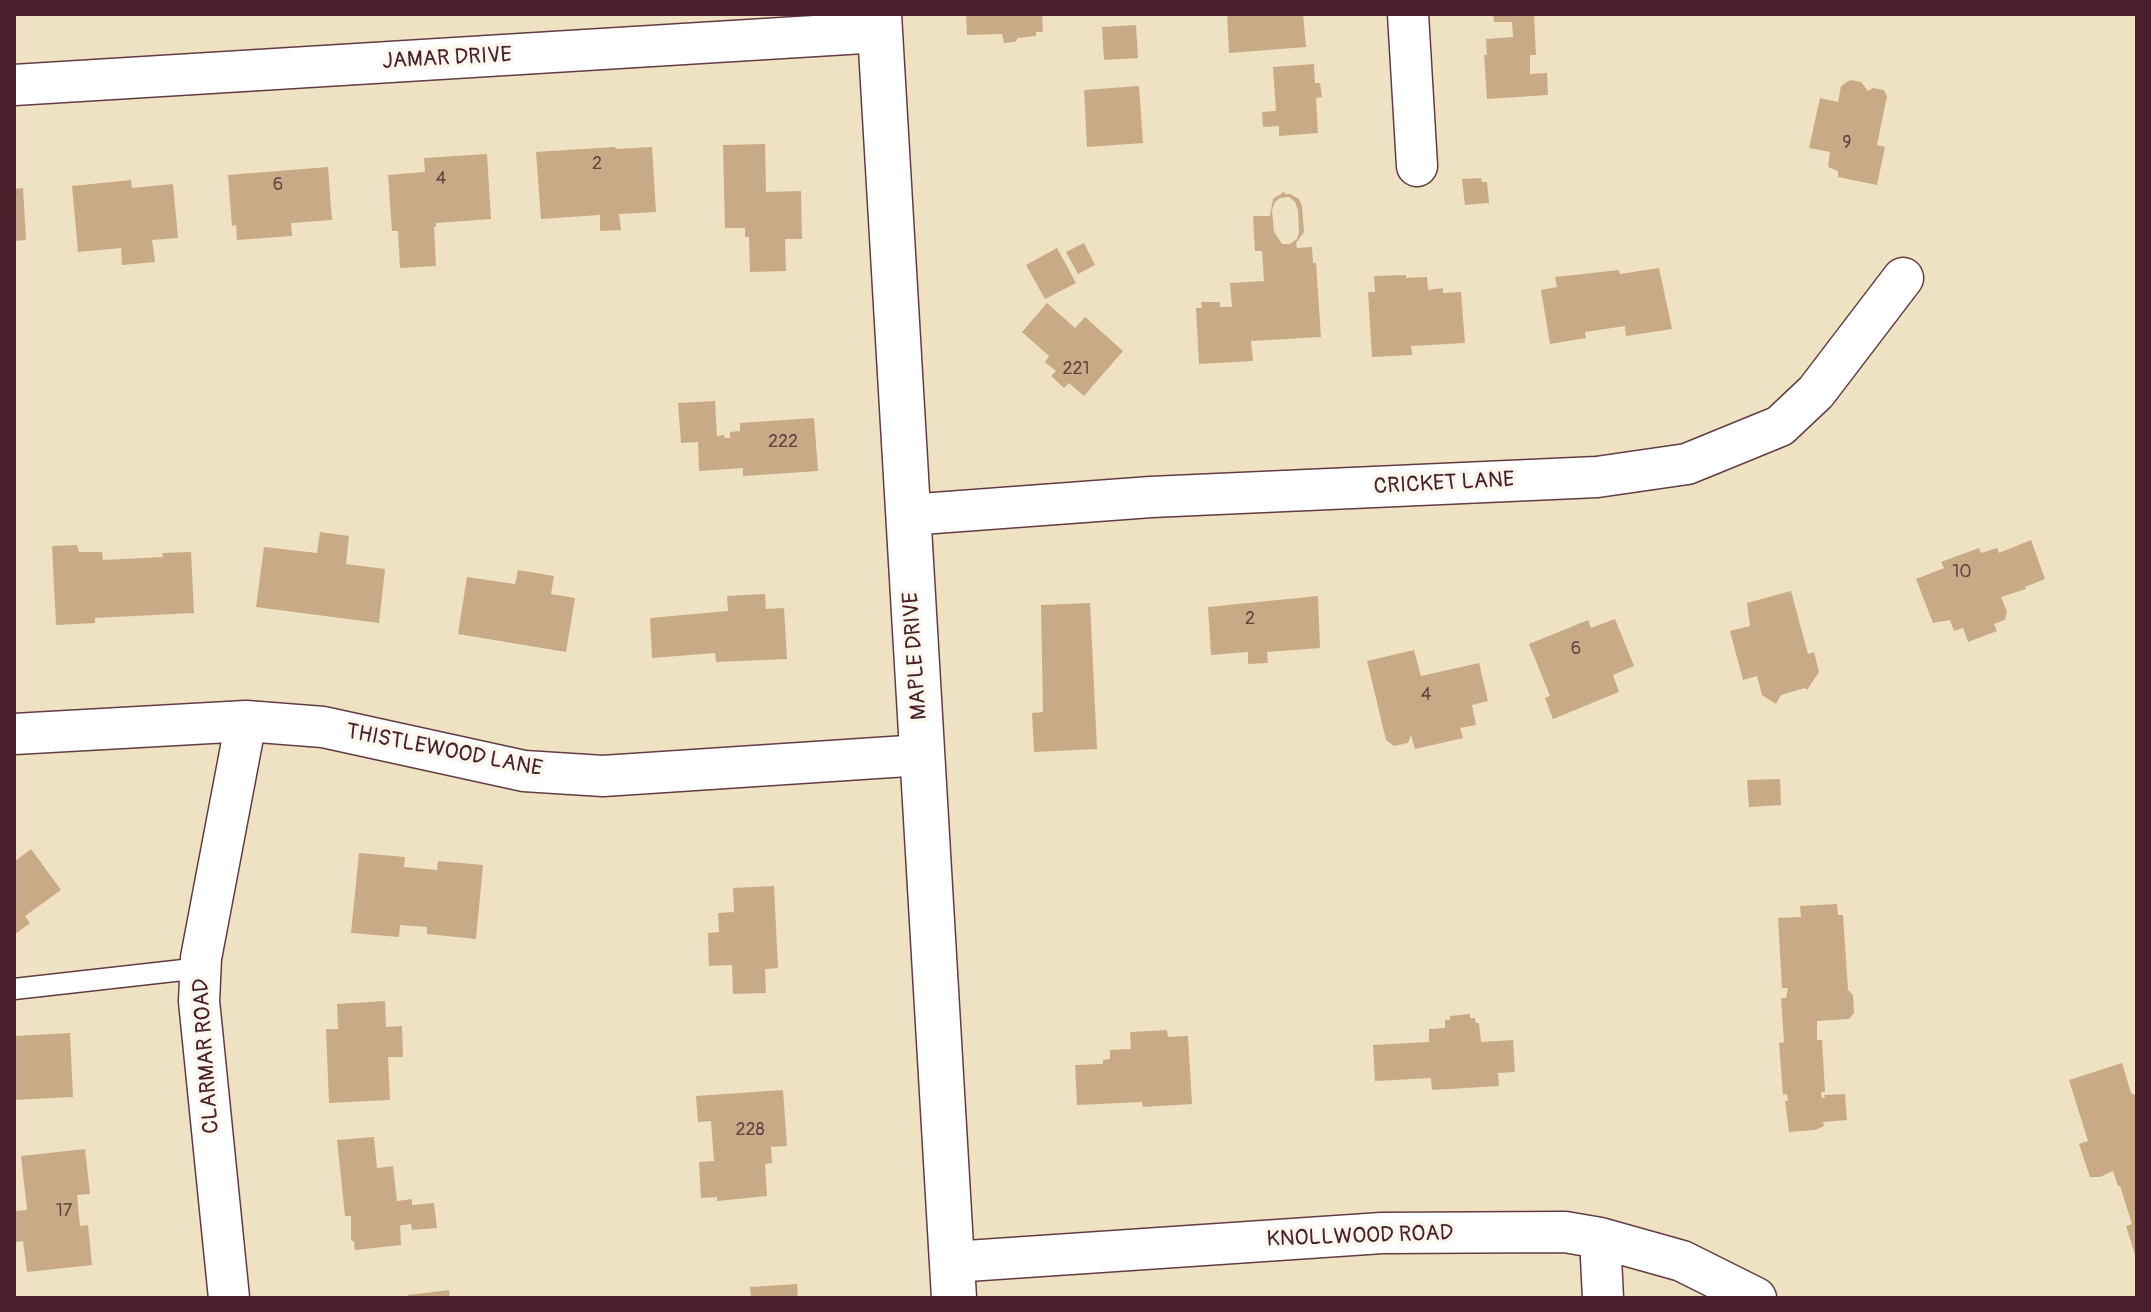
<!DOCTYPE html>
<style>
body{margin:0}
#map{position:relative;width:2151px;height:1312px;overflow:hidden;background:#eee2c3;font-family:Pangolin,sans-serif}
canvas{display:block}
.frame{position:absolute;inset:0;border:16px solid #4a1f2b;pointer-events:none}
</style>
<div id="map">
<canvas width="2151" height="1312"></canvas>
<div class="frame"></div>
</div>
<script>
const g = document.querySelector('canvas').getContext('2d');
g.lineJoin = 'round';
function paint(path, color) { g.fillStyle = color; g.fill(path, 'evenodd'); }
function stroke(path, color, width, dash) { g.strokeStyle = color; g.lineWidth = width; g.lineCap = dash ? 'butt' : 'round'; g.setLineDash(dash || []); g.stroke(path); }
function write(font, color, halo, rows, align = 'center') {
  g.font = font + ' Pangolin,sans-serif'; g.lineWidth = 7; g.setLineDash([]); g.textBaseline = 'middle'; g.strokeStyle = halo; g.fillStyle = color; for (const [text, x, y, turn = 0] of rows) {
    g.save(); g.translate(x, y); g.rotate((+turn || 0) * Math.PI / 180); g.textAlign = isNaN(turn) ? turn : align; if (halo) g.strokeText(text, 0, 0); g.fillText(text, 0, 0); g.restore();
  }
}
const building = new Path2D(`
 M966 14H1042L1043 32H1036V36L1018 38 1015 42 1004 43 1002 34 967 35Z
 M1227 14H1303L1306 47 1229 53Z
 M1493 14H1534L1536 55H1530V74L1547 73 1548 95 1487 99 1484 55H1487L1486 39 1513 37 1512 22H1494Z
 M1136 25 1138 58 1104 60 1102 27Z
 M1314 64 1315 83H1320L1322 97 1316 98 1318 133 1279 136V126L1263 127 1262 112 1276 111 1273 67Z
 M1850 80 1861 82 1868 91 1873 88 1884 90 1887 96 1877 145 1885 147 1877 185 1838 177V171L1828 167 1830 152 1809 148 1820 98 1838 102 1841 86Z
 M1139 86 1143 143 1087 147 1084 90Z
 M765 144 766 192 801 191 802 239H785L786 271 750 272 749 237H745V228H725L723 145Z
 M615 147 616 149 652 147 656 212 619 214 621 230 600 231V215L541 219 536 152Z
 M487 154 491 219 436 223V227H434L436 266 400 268 398 231H392L388 175 425 172 424 158Z
 M328 167 332 220 291 223 292 236 237 240 236 225 232 226 228 175Z
 M1481 178 1482 182H1487L1489 203 1465 205 1462 179Z
 M131 180 132 188 173 184 178 238 152 240 155 262 122 265 121 248 78 252 72 186Z
 M23 188 26 240 14 241V189Z
 M1285 191V194H1290L1299 199 1302 207 1304 232 1296 243 1297 248 1312 247 1313 263H1316L1321 337 1251 341 1253 361 1199 364 1196 308H1202L1201 302H1220V307H1232L1230 283 1264 281 1262 251H1255L1253 216H1270L1273 199ZM1289 197 1295 202 1298 210 1299 232 1297 239 1290 244H1282L1274 232 1272 210 1275 202 1280 198Z
 M1084 243 1095 265 1078 274 1066 252Z
 M1057 248 1076 283 1045 299 1026 265Z
 M1659 268 1672 329 1626 336 1625 326 1585 332 1586 338 1550 344 1541 290 1557 287 1555 277 1619 270 1620 274Z
 M1406 275V278L1427 277 1428 290 1443 288V293L1461 292 1465 343 1411 346 1412 355 1372 357 1368 292H1375L1374 276Z
 M1047 303 1075 328 1085 317 1123 351 1084 396 1069 383 1064 388 1051 376 1056 371 1045 362 1049 356 1022 332Z
 M715 401 717 436 724 435 725 438H730V432L740 431V423L814 418 818 471 743 476V468L699 471 698 442 681 443 678 403Z
 M320 532 349 536 346 564 385 569 379 623 256 607 264 547 317 553Z
 M2031 540 2045 579 2025 587 2026 589 2001 597 2007 612 2005 620 1994 624 1997 631 1968 642 1963 628 1954 631 1950 620 1933 623 1916 579 1944 568 1941 562 1979 548 1981 553 1997 548 1999 553Z
 M77 545 79 552H102L103 560 163 557 162 553 191 552 194 613 95 618V623L56 625 52 546Z
 M518 570 554 576 551 594 575 598 566 652 458 634 467 577 515 584Z
 M1791 591 1808 654 1814 652 1819 672 1807 690 1805 688 1781 695 1776 704 1762 695 1757 676 1743 680 1730 631 1750 626 1747 603Z
 M765 594 766 609 784 608 787 659 716 662 715 653 652 658 650 618 728 611 727 596Z
 M1318 596 1320 648 1267 652 1268 663 1248 664V652L1211 655 1208 607Z
 M1090 603 1097 749 1034 752 1032 713 1043 712 1041 605Z
 M1615 619 1634 666 1613 675 1619 692 1553 719 1545 698 1550 696 1529 644 1588 620 1591 628Z
 M1414 650 1421 676 1479 663 1488 701 1472 705 1476 725 1460 728 1463 738 1415 749 1411 735 1408 743 1394 746 1386 740 1367 661Z
 M1780 779 1781 805 1749 807 1747 780Z
 M31 849 61 890 25 916 30 923 14 935V862Z
 M359 853 405 857 404 867 437 870 438 861 483 865 476 939 427 934V927L400 925 399 937 351 933Z
 M774 886 778 968 765 969 766 993 733 994 732 965 709 966 708 933 719 932 718 913 734 912 733 888Z
 M1837 904 1838 915H1843L1848 990 1853 995 1854 1013 1849 1019 1817 1021V1040H1822L1825 1092H1821L1822 1098H1825L1824 1095 1845 1094 1847 1120 1823 1122 1824 1126 1815 1130 1789 1132 1785 1101H1788L1787 1094 1783 1095 1779 1043 1784 1042 1781 998H1786L1788 988H1782L1778 918 1801 917 1800 906Z
 M385 1001 386 1027 402 1026 403 1057H388L390 1100 329 1103 326 1029H338L337 1004Z
 M1470 1014V1018H1475L1476 1023H1479L1481 1042 1513 1040 1515 1072 1498 1073 1499 1086 1432 1090 1431 1078 1375 1081 1373 1045 1429 1042V1029L1445 1028V1020H1450V1016Z
 M1167 1030 1168 1037 1188 1036 1192 1104 1143 1107 1142 1102 1077 1105 1075 1065 1103 1064V1060L1110 1059V1050L1131 1049 1130 1032Z
 M70 1033 73 1097 14 1100 15 1036Z
 M2122 1063 2131 1093 2137 1096 2136 1258 2126 1226 2132 1224 2120 1186H2118L2113 1171 2100 1177H2090L2079 1144 2088 1141 2069 1080Z
 M783 1090 787 1146 771 1147 772 1163 765 1164 767 1196 717 1201V1197L701 1198 699 1162 714 1161 711 1121 698 1122 696 1096Z
 M374 1137 377 1168 393 1166 397 1201 412 1199V1205L434 1203 437 1228 412 1230 411 1224 403 1225 400 1226 401 1245 355 1250 354 1242 351 1240V1216H345L337 1140Z
 M85 1149 90 1194 77 1195 80 1226 88 1225 92 1265 27 1272 23 1241 16 1242 14 1225V1211L27 1210 21 1156Z
 M797 1284 798 1298H751L750 1287Z
 M449 1290 450 1298H408V1295Z`);
const service = new Path2D(`
 M14 989 201 968`);
const minor = new Path2D(`
 M1408 14 1417 166
 M14 85 880 32
 M907 515 1151 497 1597 477 1687 464 1780 426 1816 392 1903 278
 M14 734 246 721 323 727 524 771 603 776 922 755
 M1600 1238 1603 1298
 M952 1262 1382 1233 1565 1232 1600 1238 1682 1261 1756 1298
 M229 1298 199 1001 201 958 246 721`);
const tertiary = new Path2D(`
 M879 14 954 1298`);
const numberNames = [
 ["9",1847,143],
 ["2",597,164],
 ["4",441,179],
 ["6",278,185],
 ["221",1076,369],
 ["222",783,442],
 ["10",1962,572],
 ["2",1250,619],
 ["6",1576,649],
 ["4",1426,695],
 ["228",750,1130],
 ["17",64,1211]
];
const streetNames = [
 ["JAMAR DRIVE",447,59,-3],
 ["CRICKET LANE",1444,484,-3],
 ["MAPLE DRIVE",916,656,-94],
 ["THISTLEWOOD LANE",444,751,11],
 ["CLARMAR ROAD",207,1056,-94],
 ["KNOLLWOOD ROAD",1360,1237,-2]
];
paint(building, '#c9aa86');
stroke(service, '#633c42', 23);
stroke(minor, '#633c42', 43);
stroke(tertiary, '#633c42', 47);
stroke(service, '#fff', 20);
stroke(minor, '#fff', 40);
stroke(tertiary, '#fff', 44);
write('18px', '#6a4242', null, numberNames);
write('22px', '#4a1f2b', '#fbf7ec', streetNames);
</script>
